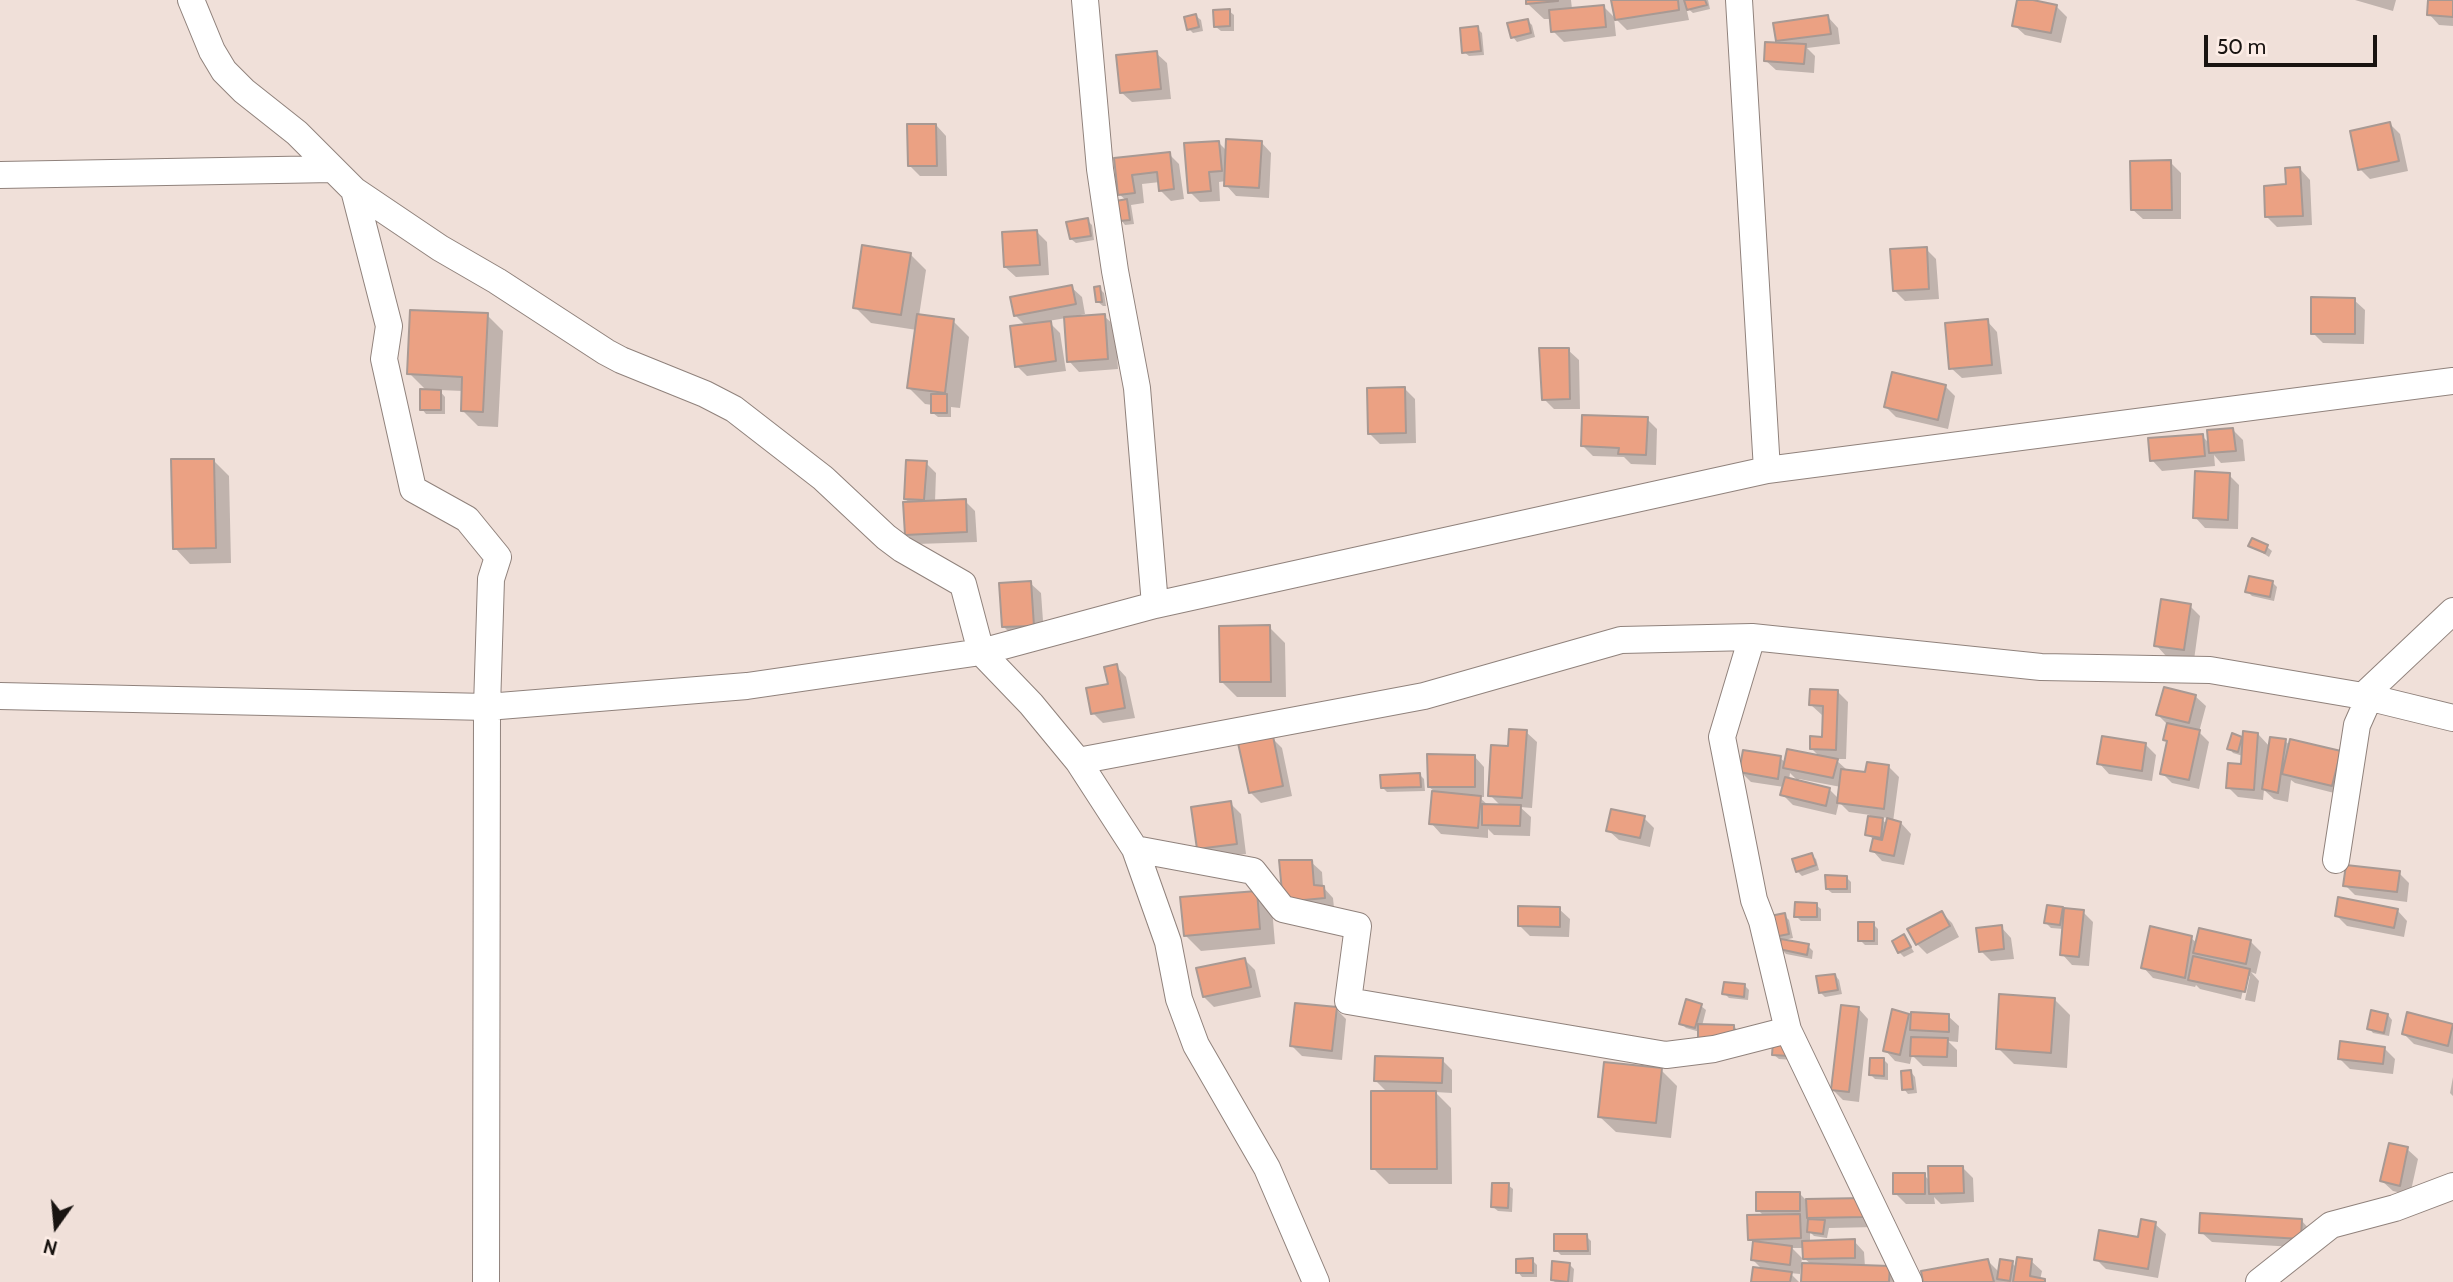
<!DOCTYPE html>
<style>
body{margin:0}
#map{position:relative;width:2453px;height:1282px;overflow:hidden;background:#f0e0d9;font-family:Cabin,sans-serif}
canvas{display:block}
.north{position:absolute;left:21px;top:1191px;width:70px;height:70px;-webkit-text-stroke:5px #fdede6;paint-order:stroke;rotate:195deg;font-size:19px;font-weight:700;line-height:28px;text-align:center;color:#191411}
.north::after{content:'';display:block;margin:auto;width:24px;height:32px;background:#191411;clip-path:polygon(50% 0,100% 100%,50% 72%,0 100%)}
.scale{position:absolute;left:2204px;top:35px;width:173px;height:32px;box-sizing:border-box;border:4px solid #191411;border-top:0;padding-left:9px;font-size:21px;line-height:24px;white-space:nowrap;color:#191411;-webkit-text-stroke:5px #fdede6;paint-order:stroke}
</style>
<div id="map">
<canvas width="2453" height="1282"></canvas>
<div class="north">N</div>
<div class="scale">50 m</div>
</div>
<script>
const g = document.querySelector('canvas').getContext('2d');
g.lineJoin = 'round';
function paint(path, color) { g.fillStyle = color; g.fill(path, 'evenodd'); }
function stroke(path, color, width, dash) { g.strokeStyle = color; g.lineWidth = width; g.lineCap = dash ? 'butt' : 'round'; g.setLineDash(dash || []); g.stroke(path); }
const shadow = new Path2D(`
 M1528 0H1571L1572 9 1603 6 1616 19 1613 0H1708L1710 9 1693 13 1686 7 1689 20 1627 30 1614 17 1616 36 1564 42 1553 31 1552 19H1544L1528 4Z
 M2019 0 2056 6 2067 17 2061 43 2025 35 2014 25Z
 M2355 0H2396L2393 11Z
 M2430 0H2453V26L2439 25 2429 14Z
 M1229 11 1234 15V31H1221L1216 27Z
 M1196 16 1201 20 1203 31 1193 33 1189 29Z
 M1828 17 1838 28 1840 44 1807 48 1815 56 1814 73 1776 70 1765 60 1781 44 1777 41Z
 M1527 20 1532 25 1535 37 1517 42 1513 37Z
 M1477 28 1482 33 1484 55 1469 56 1464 52Z
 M1156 53 1167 63 1171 99 1132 102 1121 92Z
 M2390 124 2400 134 2408 171 2370 179 2360 169Z
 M936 125 946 136 947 176H920L910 166Z
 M1261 142 1271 153 1269 198 1236 196 1226 185V181L1219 182 1220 201 1200 202 1190 192 1219 143 1227 151Z
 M1169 154 1179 164 1184 199 1171 201 1160 190V182L1142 184 1144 203 1131 205 1134 224 1125 225 1121 220 1127 201 1120 195 1116 160Z
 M2170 162 2181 173V219H2143L2132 209Z
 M2300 169 2310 180 2312 225 2277 227 2267 217Z
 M1087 220 1092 225 1094 240 1076 243 1071 239Z
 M1037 232 1047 242 1049 275 1016 277 1005 267Z
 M1926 249 1936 259 1939 299 1905 301 1894 290Z
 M910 254 926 270 919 316 953 321 969 337 960 408 951 407V417H938L933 413V405L925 404 909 388 917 330 871 323 855 307Z
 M1071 287 1082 297 1085 314 1076 316V318L1104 316 1115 326 1118 369 1079 372 1069 361 1066 318 1048 321 1060 333 1066 371 1027 376 1017 366 1026 326 1015 315Z
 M1099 288 1104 293 1106 306H1103L1098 302Z
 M2354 300 2365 310 2364 344 2323 343 2313 333Z
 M487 315 503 331 498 427 478 426 462 410 463 391 439 390 445 397V414H426L422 409 427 391 409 373Z
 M1987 321 1997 332 2002 374 1962 378 1951 368Z
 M1568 350 1579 360 1580 409H1554L1544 399Z
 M1945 386 1955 396 1948 429 1896 417 1886 407Z
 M1404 388 1415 399 1416 443 1380 444 1370 434Z
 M1647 419 1657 429 1656 465 1631 464 1624 457 1593 456 1583 446Z
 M2233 430 2243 440 2245 461 2221 463 2214 455 2215 466 2162 471 2152 460 2202 436 2210 444Z
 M213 460 229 476 231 563 190 564 175 548Z
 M926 463 936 473 935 502 965 501 975 511 977 542 917 544 906 534 910 503 905 499Z
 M2229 475 2239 485 2238 529 2205 528 2195 517Z
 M2250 545 2267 547 2272 551 2269 557Z
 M2272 582 2277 587 2274 601 2252 596 2247 591Z
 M1030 583 1041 593 1044 635 1014 637 1004 627Z
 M2190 606 2200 616 2194 660 2166 656 2156 645Z
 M1269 627 1285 643 1286 697H1237L1222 682Z
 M1116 666 1126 677 1135 718 1103 723 1093 713 1110 685Z
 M1838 692 1848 702 1846 759H1835L1847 770 1867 774 1889 767 1899 777 1893 822 1901 823 1911 834 1904 865 1882 861 1872 850 1874 839 1866 834 1870 815 1849 812 1839 802 1836 815 1793 805 1782 794 1784 787 1751 782 1741 772 1780 758 1786 763 1820 757 1811 748 1824 738 1825 715H1822L1811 705ZM1790 773 1798 781 1799 779 1841 787 1839 799 1829 789 1789 780ZM1879 817 1889 818 1887 824Z
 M2195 696 2206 706 2199 732 2209 742 2199 789 2172 783 2162 773 2168 743 2165 740 2168 725 2158 715Z
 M1526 732 1537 742 1532 808 1520 807 1531 817 1530 836 1494 835 1488 829V838L1441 834 1431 823 1434 791 1429 787 1474 756 1484 767V797H1479L1489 806H1501L1490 795 1510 748Z
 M2258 734 2270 747 2285 741 2291 746 2340 753 2342 795 2295 783 2291 780 2288 802 2274 799 2264 790 2263 800 2238 797 2228 787 2242 766 2243 756 2233 753 2229 748 2242 738 2244 741Z
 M1272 738 1282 748 1292 796 1261 803 1251 793Z
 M2146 745 2156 755 2152 781 2109 774 2099 763Z
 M1420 775 1424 779 1425 791 1387 792 1383 788Z
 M1230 803 1241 814 1246 854 1209 858 1199 848Z
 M1644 818 1654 828 1650 847 1619 840 1608 830Z
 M1811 855 1816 859 1819 870 1802 876 1797 871Z
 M1311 862 1322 872 1323 887 1333 898 1334 908 1295 911Z
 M2399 873 2409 883 2407 902 2355 895 2345 885Z
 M1846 877 1851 882V893H1832L1827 889Z
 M1256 892 1272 908 1275 944 1201 951 1185 935Z
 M1816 905 1821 909V921H1801L1796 916Z
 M1559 909 1570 919 1569 937 1530 936 1519 925Z
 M2062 909 2065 912H2083L2093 922 2089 966 2072 965 2062 954 2064 929 2051 928 2046 923Z
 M2397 910 2407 921 2404 937 2347 926 2336 915Z
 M1942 913 1952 923 1959 937 1927 954 1917 944Z
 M1784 915 1789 920 1793 938 1780 941 1775 936Z
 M1873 924 1878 929V945H1865L1860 940Z
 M2001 927 2011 938 2014 959 1991 961 1981 951Z
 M1904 936 1914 952 1904 957 1899 952Z
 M2191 938 2197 943 2250 941 2261 952 2256 974 2251 972 2259 981 2255 1002 2245 1000 2250 976H2246L2241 999 2200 989 2196 985 2195 987 2153 978 2143 967Z
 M1808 946 1813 951 1812 959 1786 954 1781 949Z
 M1245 960 1255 970 1261 997 1214 1007 1204 997Z
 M1835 975 1839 980 1842 994 1825 997 1820 992Z
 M1745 986 1749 990 1748 1000 1729 998 1724 993Z
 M2054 999 2070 1015 2067 1068 2014 1064 1998 1048Z
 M1701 1006 1706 1010 1702 1026H1734L1738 1031 1700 1032 1686 1028 1681 1023Z
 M1858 1008 1868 1019 1859 1102 1843 1100 1833 1090Z
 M1336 1009 1346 1019 1342 1060 1302 1056 1292 1046Z
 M2408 1014 2453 1026V1054L2414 1044 2404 1034Z
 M1908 1015 1912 1019 1948 1016 1959 1026 1958 1042 1948 1041 1957 1050V1067L1923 1066 1912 1055 1910 1064 1895 1061 1885 1050Z
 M2388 1015 2392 1020 2389 1036 2373 1033 2369 1028Z
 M1774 1043 1794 1060 1779 1059 1774 1055Z
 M2384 1048 2395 1059 2393 1074 2350 1069 2340 1059Z
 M1442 1060 1452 1070V1093L1435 1092 1451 1108 1452 1184H1389L1373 1168 1388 1093 1376 1081Z
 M1884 1060 1888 1064V1080L1875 1079 1871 1075Z
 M1661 1070 1677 1086 1671 1138 1616 1132 1600 1117Z
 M1911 1072 1915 1077 1917 1093 1908 1094 1904 1089Z
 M2453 1077V1096L2450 1093Z
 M2407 1149 2418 1159 2410 1195 2393 1191 2382 1181Z
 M1962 1167 1973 1178 1974 1202 1941 1204 1934 1197 1935 1204H1906L1895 1193 1924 1175 1930 1181Z
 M1508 1185 1513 1189 1512 1212 1498 1211 1493 1207Z
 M1800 1194 1807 1201 1864 1200 1875 1227 1829 1228 1827 1238 1814 1236 1810 1232V1242L1854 1241 1864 1252 1865 1267 1889 1268 1899 1282H1803L1812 1265 1805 1259 1804 1248H1792L1802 1258 1800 1274 1790 1273 1799 1282H1752L1763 1270 1753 1260 1754 1243 1750 1239 1764 1216 1758 1210Z
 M2301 1220 2311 1231 2310 1248 2212 1242 2201 1232Z
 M2155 1224 2166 1234 2158 1278 2106 1269 2096 1259 2140 1239Z
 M1586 1236 1591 1241V1255H1561L1556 1250Z
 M1532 1260 1537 1265V1277H1522L1518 1272Z
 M1987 1260 2000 1273 2012 1263 2017 1268 2031 1261 2042 1271 2040 1280 2046 1282H1925Z
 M1569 1264 1574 1269 1573 1282H1555L1552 1280Z`);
const building = new Path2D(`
 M1526 0H1558V1L1526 4Z
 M1611 0H1678L1679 10 1615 20Z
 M1684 0H1705L1707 5 1687 10Z
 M2017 0H2033L2057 5 2051 33 2012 26Z
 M2428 0H2453V17L2427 15Z
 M1604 5 1606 27 1551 32 1549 10Z
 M1230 9V26L1214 27 1213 10Z
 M1196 14 1199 27 1187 30 1184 17Z
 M1828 15 1831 34 1776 41 1773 23Z
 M1528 19 1531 33 1511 38 1507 23Z
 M1478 26 1481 51 1462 53 1460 28Z
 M1765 42 1806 44 1804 64 1764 61Z
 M1157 51 1161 89 1120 93 1116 55Z
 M2390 122 2399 161 2358 170 2350 131Z
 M907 124H936L937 166H908Z
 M1226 139 1262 141 1259 188 1224 186Z
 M1219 141 1222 171 1209 172 1211 191 1188 193 1184 143Z
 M1170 152 1174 189 1159 191 1157 172 1132 175 1135 193 1118 195 1114 158Z
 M2171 160 2172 210H2131L2130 161Z
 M2300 167 2303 216 2265 217 2264 186 2286 184 2285 168Z
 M1127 199 1130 220 1119 221 1116 201Z
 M1088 218 1091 236 1070 239 1066 222Z
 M1037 230 1040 265 1004 267 1002 232Z
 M862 245 911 253 901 315 853 308Z
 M1927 247 1929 289 1893 291 1890 249Z
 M1072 285 1076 304 1014 316 1010 297Z
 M1100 286 1102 302H1096L1094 287Z
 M2311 297 2355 298V334H2311Z
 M410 310 488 313 483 412 461 411 462 377 407 374Z
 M917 314 954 319 945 393 907 388Z
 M1105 314 1108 359 1067 362 1064 317Z
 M1988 319 1992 365 1949 369 1945 323Z
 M1051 321 1056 361 1015 367 1010 326Z
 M1539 348H1569L1570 399 1542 400Z
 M1892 372 1946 385 1938 420 1884 407Z
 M1405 387 1406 433 1368 434 1367 388Z
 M420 389 441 390V410H420Z
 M931 394H947V413H931Z
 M1582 415 1648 417 1646 455 1618 454 1619 448 1581 446Z
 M2233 428 2236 451 2209 453 2207 430Z
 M2203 434 2205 456 2150 461 2148 438Z
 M171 459H214L216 548 173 549Z
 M906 460 927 461 924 500 904 499Z
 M2195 471 2230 473 2228 520 2193 518Z
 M966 499 967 532 905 535 903 502Z
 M2252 538 2268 545 2265 553 2248 546Z
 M2249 576 2273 581 2270 597 2245 592Z
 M1031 581 1034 626 1002 627 999 583Z
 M2161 599 2191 604 2184 650 2154 646Z
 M1270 625 1271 682H1220L1219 626Z
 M1117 664 1125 708 1091 714 1086 688 1108 684 1104 667Z
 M2164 687 2196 695 2189 723 2156 715Z
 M1810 689 1838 690 1836 750 1810 749V736L1822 737 1823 706 1809 705Z
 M2167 723 2200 730 2189 780 2160 774 2167 741 2163 740Z
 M1509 729 1527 730 1522 798 1488 796 1491 745 1508 746Z
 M2243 731 2258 733 2254 790 2226 788 2228 763 2241 764Z
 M2232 733 2242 737 2238 752 2227 749Z
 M1273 736 1283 786 1249 793 1238 743Z
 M2102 736 2146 743 2142 771 2097 764Z
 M2270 737 2286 739 2278 793 2262 789Z
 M2290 739 2341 751 2332 786 2282 774Z
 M1787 749 1838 759 1833 778 1783 768Z
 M1743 750 1781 756 1778 779 1739 772Z
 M1427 754 1475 755V787H1428Z
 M1867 762 1889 765 1884 809 1837 803 1841 769 1865 772Z
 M1420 773 1421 787 1381 788 1380 775Z
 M1785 777 1830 788 1826 806 1780 795Z
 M1432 791 1481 796 1478 828 1429 824Z
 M1231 801 1237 844 1197 849 1191 807Z
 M1482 804 1521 805 1520 826 1482 825Z
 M1611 809 1645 816 1640 838 1606 831Z
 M1868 816 1883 818 1881 838 1865 835Z
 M1887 818 1901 822 1894 856 1870 851 1873 838 1882 840Z
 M1812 853 1816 865 1796 872 1792 859Z
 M1279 860H1312L1314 885 1324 886 1325 898 1283 902Z
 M2346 865 2400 871 2397 892 2343 886Z
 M1825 875 1847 876V889H1826Z
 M1257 891 1260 929 1184 936 1180 897Z
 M2338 897 2398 909 2394 928 2335 916Z
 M1795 902 1817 903V917H1794Z
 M2047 905 2063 907 2060 925 2044 923Z
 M1518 906 1560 907V927L1518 926Z
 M2064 908 2084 910 2079 957 2060 955Z
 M1942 911 1950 926 1916 945 1907 929Z
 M1785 913 1789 934 1774 937 1770 916Z
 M1858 922H1874V941H1858Z
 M2002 925 2004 949 1979 952 1976 928Z
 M2150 926 2192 936 2185 978 2141 968Z
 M2199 928 2251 940 2246 964 2193 953Z
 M1904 934 1911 947 1898 953 1892 941Z
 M1781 939 1809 944 1807 955 1779 949Z
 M2193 956 2250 969 2245 992 2188 980Z
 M1245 958 1251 987 1203 997 1196 968Z
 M1835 974 1838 990 1819 993 1816 976Z
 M1724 982 1745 984 1744 997 1722 994Z
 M1999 994 2055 998 2051 1053 1996 1049Z
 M1686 999 1702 1004 1695 1028 1679 1024Z
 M1295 1003 1337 1007 1332 1051 1290 1046Z
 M1841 1005 1859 1007 1849 1092 1831 1090Z
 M1892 1009 1909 1014 1900 1055 1883 1051Z
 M2371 1010 2388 1014 2384 1033 2367 1029Z
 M1911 1012 1949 1014V1032L1910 1030Z
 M2407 1012 2453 1024 2448 1046 2402 1034Z
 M1698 1024 1734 1025V1038H1698Z
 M1911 1037 1948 1038 1947 1057 1910 1056Z
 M2340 1041 2385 1047 2383 1064 2338 1059Z
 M1773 1042 1790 1043V1056L1772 1055Z
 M1375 1056 1443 1058 1442 1083 1374 1081Z
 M1870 1058H1884V1076L1869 1075Z
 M1604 1062 1662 1068 1656 1123 1598 1117Z
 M1911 1070 1913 1089 1902 1090 1901 1071Z
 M1371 1091H1436L1437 1169H1371Z
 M2389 1143 2408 1147 2400 1186 2380 1181Z
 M1928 1166H1963L1964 1193 1929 1194Z
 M1893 1173H1925V1194H1893Z
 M1492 1183H1509L1508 1208 1491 1207Z
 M1756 1192H1800V1211H1756Z
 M1865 1198V1217L1807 1218 1806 1199Z
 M2200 1213 2302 1219 2301 1239 2199 1233Z
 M1800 1214 1801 1238 1748 1240 1747 1215Z
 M1808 1219 1825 1220 1823 1234 1807 1232Z
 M2141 1219 2156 1222 2148 1269 2094 1260 2099 1230 2138 1237Z
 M1554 1234H1587L1588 1251H1554Z
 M1855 1239V1258L1803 1259 1802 1241Z
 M1753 1241 1792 1246 1790 1265 1751 1260Z
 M2017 1257 2032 1259 2030 1276 2045 1279V1282H2013Z
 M1533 1258V1273H1516V1259Z
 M1988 1259 1994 1282H1923L1921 1271Z
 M2000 1259 2013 1261 2010 1281 1997 1279Z
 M1552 1261 1570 1263 1568 1282 1551 1280Z
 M1802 1263 1890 1266 1889 1282H1801Z
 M1753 1267 1792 1272 1790 1282H1751Z`);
const minor = new Path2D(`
 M191 0 212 51 224 71 244 91 297 133 354 190 440 248 497 281 606 352 621 360 705 394 734 409 823 478 886 537 902 549 963 584 981 652 1031 704 1078 761 1135 849 1168 942 1179 999 1196 1045 1267 1168 1316 1282
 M1085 0 1100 169 1115 271 1137 388 1155 605
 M1739 0 1767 470
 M0 175 333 169
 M354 190 389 326 384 359 413 489 467 519 498 557 491 579 487 707 486 1282
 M1752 637 1722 737 1754 900 1762 921 1788 1030 1909 1282
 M0 696 487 707 747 686 981 652 1155 605 1767 470 2453 381
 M1078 761 1424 696 1621 640 1752 637 2041 667 2210 670 2363 696 2453 718
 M1135 849 1253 871 1283 909 1358 926 1348 1001 1666 1055 1714 1049 1788 1030
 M2336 860 2357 725 2369 698 2363 696 2453 611
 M2259 1282 2331 1225 2395 1208 2453 1186`);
paint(shadow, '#0003');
paint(building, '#eba183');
stroke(building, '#a89993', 2);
stroke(minor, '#90827c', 28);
stroke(minor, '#fff', 26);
</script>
